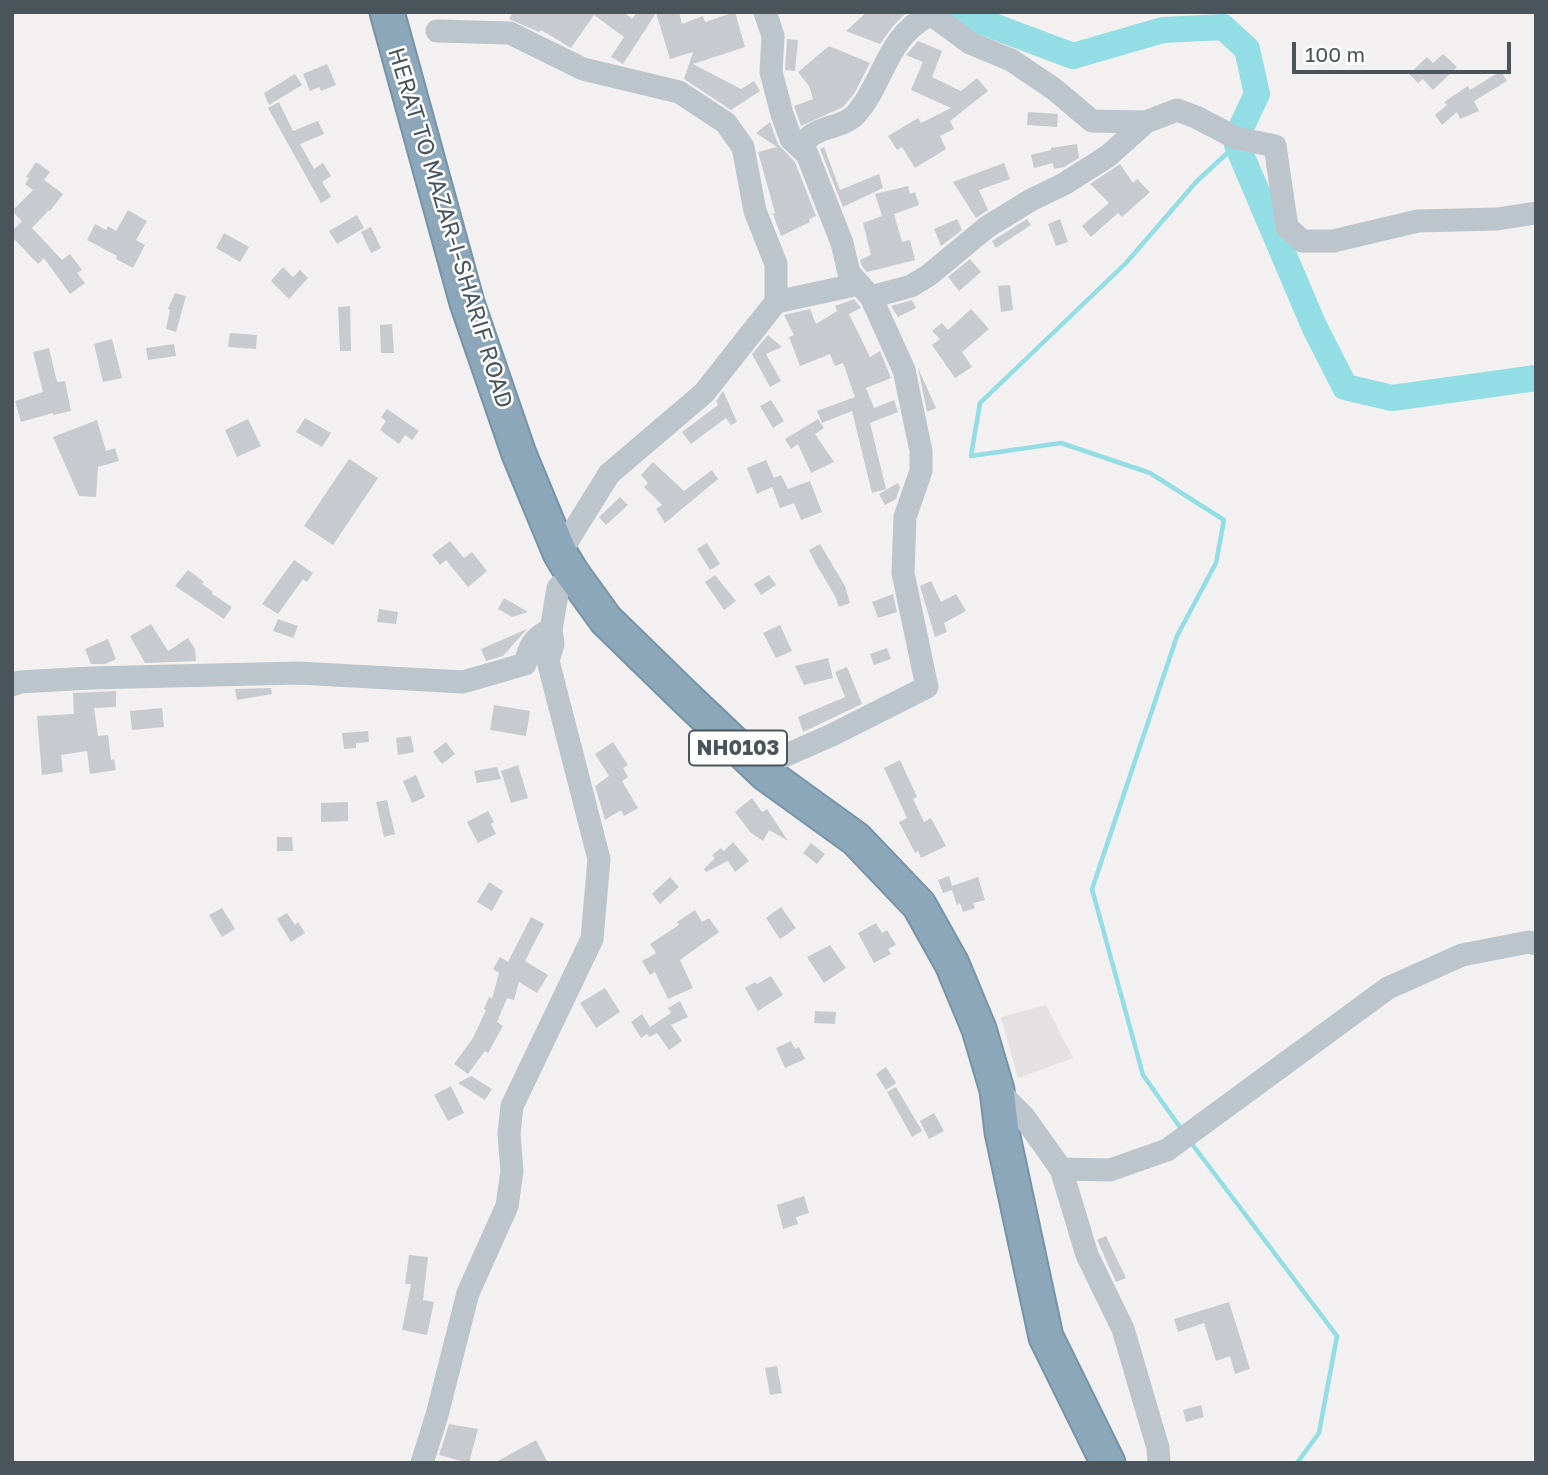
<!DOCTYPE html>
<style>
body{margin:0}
#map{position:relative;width:1548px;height:1475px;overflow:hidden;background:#f2f0f0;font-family:"Golos Text",sans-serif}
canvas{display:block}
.frame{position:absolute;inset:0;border:14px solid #49555b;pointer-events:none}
.scale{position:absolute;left:1292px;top:42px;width:219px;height:32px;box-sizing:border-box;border:4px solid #49555b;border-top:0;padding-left:9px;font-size:21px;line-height:24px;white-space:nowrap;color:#49555b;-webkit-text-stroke:5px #fff;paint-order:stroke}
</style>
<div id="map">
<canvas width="1548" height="1475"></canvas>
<div class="frame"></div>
<div class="scale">100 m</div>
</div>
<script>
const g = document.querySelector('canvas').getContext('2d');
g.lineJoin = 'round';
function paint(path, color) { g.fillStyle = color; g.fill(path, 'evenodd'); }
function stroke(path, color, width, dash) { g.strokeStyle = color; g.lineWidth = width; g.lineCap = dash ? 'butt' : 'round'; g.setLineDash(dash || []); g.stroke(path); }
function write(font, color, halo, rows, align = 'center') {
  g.font = font + ' "Golos Text",sans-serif'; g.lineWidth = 5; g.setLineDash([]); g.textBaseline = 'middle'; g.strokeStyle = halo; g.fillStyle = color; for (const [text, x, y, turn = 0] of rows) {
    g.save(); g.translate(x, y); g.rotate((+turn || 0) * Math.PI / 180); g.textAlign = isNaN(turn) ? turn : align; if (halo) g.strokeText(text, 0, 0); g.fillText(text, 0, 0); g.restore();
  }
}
const education = new Path2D(`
 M1046 1005 1073 1058 1018 1078 1001 1017Z`);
const stream = new Path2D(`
 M1182 1130 1143 1075 1092 889 1177 636 1216 563 1224 520 1150 473 1061 443 971 456 980 403 1126 263 1197 181 1235 146
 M1189 1140 1337 1336 1319 1433 1297 1463`);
const river = new Path2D(`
 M956 12 1073 56 1163 30 1223 27 1247 49 1257 94 1236 138 1237 145 1314 326 1345 387 1392 398 1536 378`);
const building = new Path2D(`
 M513 12H624L632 19 637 12H679L682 24 703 16 705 22 735 12 745 47 693 64 741 89 754 81 760 91 731 110 684 79 693 52 670 59 656 13 623 64 611 57 624 37 594 15 571 48 541 30 539 32 509 19Z
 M867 12H902L905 14 893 26 880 44 846 31Z
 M787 39 798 40 795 71 785 70Z
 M918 41 942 51 932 77 961 91 977 78 988 91 950 121 954 129 940 136 946 149 915 168 902 147 897 150 888 136 918 118 921 123 951 108 911 90 923 62 906 55Z
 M829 46 870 63 854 94 843 107 801 126 794 106 813 99 809 86 798 72Z
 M1443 54 1457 67 1433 90 1423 79 1418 83 1409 74 1427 57 1433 63Z
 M327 64 336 85 321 91 319 87 310 91 303 74Z
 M1501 71 1507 81 1474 101 1479 111 1460 119 1457 112 1442 125 1435 115 1447 105 1444 102 1468 86 1470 90Z
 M295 74 302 85 269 105 264 93Z
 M279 102 293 131 318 121 324 134 300 144 314 169 323 163 331 176 322 182 331 197 321 203 268 108Z
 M1028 112 1058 114 1057 127 1027 125Z
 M770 122 778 144 795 162 816 216 809 219 810 222 781 236 773 214 775 213 758 152 777 147 756 133Z
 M1077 144 1079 158 1064 167 1054 169 1053 163 1034 168 1031 155 1051 150V148Z
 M824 147 840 190 879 174 883 188 843 207 820 149Z
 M36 162 50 172 44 180 63 194 50 211 49 210 32 228 62 260 70 254 82 270 77 273 85 283 70 294 44 258 38 264 12 237V231L22 221 12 211 33 190 25 184 29 178 26 177Z
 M1004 163 1010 179 979 190 988 210 976 218 953 182Z
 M1120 164 1133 183 1137 179 1150 192 1122 217 1118 213 1091 237 1082 226 1109 203 1090 184Z
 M908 186 910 194 915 192 919 205 894 214 902 242 910 240 915 260 867 272 862 266 860 260 871 255 863 223 882 216 875 194Z
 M128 210 147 221 136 240 145 245 133 268 116 259 117 256 87 240 95 224 106 230 108 226 116 231Z
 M357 215 364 228 337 244 329 231Z
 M957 219 962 230 941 246 934 229Z
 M1027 219 1031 225 996 248 992 241Z
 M1060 219 1068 242 1056 246 1048 224Z
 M371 227 381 248 371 253 361 232Z
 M224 233 249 247 240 262 216 248Z
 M970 259 981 272 959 291 948 277Z
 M283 267 293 277 300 270 308 278 289 299 271 281Z
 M1010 285 1013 310 1001 312 998 286Z
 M175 293 186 296 176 332 166 329 170 310 168 309Z
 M854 299 861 308 849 314 870 357 880 351 891 378 866 388 874 408 894 400 898 412 870 423 886 489 872 493 852 411 822 423 817 411 855 397 843 363 835 366 830 354 800 366 789 337 794 335 784 315 810 309 816 324 837 311 835 306Z
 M912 300 916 308 898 317 891 306Z
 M350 306 351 351H340L338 307Z
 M971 309 989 329 962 352 972 367 955 378 932 345 940 339 932 331 942 323 948 330Z
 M392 324 394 353H381L380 325Z
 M230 333 257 335 256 349 228 347Z
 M768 335 782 347 766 354 781 381 770 387 752 354Z
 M112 339 122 378 103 382 94 344Z
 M174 344 176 356 148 360 146 348Z
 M49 348 57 382 65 381 71 411 53 415V413L21 422 15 401 43 392 33 352Z
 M918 368 936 408 927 412Z
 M723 391 737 422 731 425 726 418 691 444 682 432 718 405 716 401Z
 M771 400 784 421 773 428 760 406Z
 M387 409 419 431 412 440 405 435 399 444 380 430 386 421 381 417Z
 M305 418 331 433 322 447 296 432Z
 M248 419 261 446 237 457 225 430Z
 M818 419 824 428 815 434 834 462 811 473 798 444 791 449 785 439Z
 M97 420 106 451 115 448 119 461 98 467 96 497 79 496 53 437Z
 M349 459 378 478 333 545 304 526Z
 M766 460 774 478 781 475 788 489 810 481 822 512 801 520 794 503 780 508 772 487 757 494 747 468Z
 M653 462 684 491 712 470 718 479 665 523 656 509 662 505 644 487 648 483 641 475Z
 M898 483 900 487 896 499 885 505 879 494Z
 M620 497 628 505 606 525 599 517Z
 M450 541 464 558 472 552 487 571 468 587 446 560 440 565 432 555Z
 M707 543 720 564 710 570 697 549Z
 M820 544 845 586 850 603 839 607 835 596 816 564 809 550Z
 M294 560 313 573 307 582 303 579 278 614 262 604Z
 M188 570 204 582 202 584 213 592 212 594 232 607 224 619 175 586Z
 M715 575 736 601 724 610 705 582Z
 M769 575 776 585 761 595 754 584Z
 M931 581 941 602 956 594 966 611 944 623 947 632 935 637 920 586Z
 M893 594 897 612 878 618 872 602Z
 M504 598 528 612 512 617 498 609Z
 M379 609 398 612 396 624 377 622Z
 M278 619 298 626 293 638 273 631Z
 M151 624 168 651 188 638 195 649 196 661 145 663 130 636Z
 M780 625 792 651 776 658 763 633Z
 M527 629 503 656 486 661 481 649Z
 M108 639 116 659 105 664H91L85 649Z
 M887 648 891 659 874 665 870 654Z
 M828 658 833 678 804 685 795 666Z
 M847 667 862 704 803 732 798 717 845 697 835 672Z
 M271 688 272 694 237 700 235 689Z
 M116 691V707L94 708 98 736 108 735 111 760 114 759 116 770 90 774 87 751 61 755 63 772 42 775 37 716 74 714 73 693Z
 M494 705 530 711 526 736 490 730Z
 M162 708 164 727 132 730 130 711Z
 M368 731 369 742 356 743V748L344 749 342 733Z
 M411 736 414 752 398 755 396 738Z
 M446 742 455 754 442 764 433 752Z
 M613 742 628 765 623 768 628 777 622 781 638 808 624 816 621 810 605 820 595 786 609 776 595 754Z
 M900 760 917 797 913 799 924 822 931 818 946 846 921 858 918 851 915 853 899 822 907 818 884 768Z
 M518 765 528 798 511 803 501 771Z
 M497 767 501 779 477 783 474 771Z
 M416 775 425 797 412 803 403 781Z
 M752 798 762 812 767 809 788 841 769 830 763 841 751 833 735 812Z
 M387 800 395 834 384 837 376 802Z
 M348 802V821L321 822V803Z
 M488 811 494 822 491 824 496 834 478 843 467 822Z
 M277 837H292L293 851H277Z
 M733 842 749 861 735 872 728 861 706 872 704 869 715 858 712 855 721 848 724 851Z
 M811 843 825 854 817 864 803 853Z
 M949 876 952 886 978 877 985 900 973 903 975 908 963 912 960 903 957 905 952 890 943 893 938 880Z
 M670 877 679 887 660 904 652 894Z
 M489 882 503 891 492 911 477 902Z
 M781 907 796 928 780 939 766 918Z
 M222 908 235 929 222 937 209 915Z
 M695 910 702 922 709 918 719 932 680 960 693 988 668 999 655 972 650 975 642 961 656 953 650 944 679 925 677 922Z
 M287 913 295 925 298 922 305 933 291 942 277 919Z
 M531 917 544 924 525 961 548 975 537 993 519 982 514 1000 507 998 497 1022 503 1026 488 1053 485 1051 468 1074 454 1064 473 1038 486 1010 484 1009 489 997 492 999 499 973 493 969 500 957 508 962Z
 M876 923 882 933 887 930 896 945 888 949 891 954 874 963 858 933Z
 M830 945 846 968 824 983 807 957Z
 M771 976 783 995 758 1011 745 988 755 982 757 984Z
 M605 988 620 1012 596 1028 580 1003Z
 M680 1001 688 1017 671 1025 682 1041 669 1050 657 1033 649 1037 647 1034 641 1038 631 1022 642 1014 650 1027 671 1013 668 1008Z
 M815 1011 836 1012 835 1024 814 1023Z
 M791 1041 795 1049 799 1047 805 1059 785 1068 776 1048Z
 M886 1067 896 1083 886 1090 876 1074Z
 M471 1076 492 1089 485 1100 458 1083Z
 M451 1086 464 1113 448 1121 434 1095Z
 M896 1087 922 1131 912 1137 887 1092Z
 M934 1113 944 1131 929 1139 920 1121Z
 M804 1196 809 1213 796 1217 798 1224 783 1229 777 1205Z
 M1106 1236 1126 1278 1116 1282 1097 1240Z
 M409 1255 428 1257 423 1300 434 1302 427 1335 402 1330 411 1284H405Z
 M1229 1302 1250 1369 1235 1374 1230 1356 1216 1361 1204 1323 1178 1332 1174 1319Z
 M777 1366 782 1393 770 1395 765 1368Z
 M1201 1405 1204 1417 1186 1422 1183 1410Z
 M449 1424 478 1429 469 1463 439 1455Z
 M536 1440 548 1463H494Z`);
const minor = new Path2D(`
 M765 12 773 36 771 72 782 114 791 139 807 154 842 243 849 273 859 284
 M928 12 970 43 1011 60 1054 89 1092 121 1146 122 1177 110 1196 117 1236 138 1275 146 1287 227 1302 241H1333L1418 221 1497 219 1536 213
 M437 31 510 33 583 69 679 92 726 123 743 147 755 211 776 264V302
 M801 147C804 143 808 138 812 135 825 126 846 126 856 114 884 83 886 36 930 15
 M871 297 911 286 929 275 987 227 1031 200 1064 184 1108 156 1146 122
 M560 553 609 474 704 393 776 302 859 284 871 297 904 370 921 451V471L905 517 903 573 927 687 832 735 777 759 766 774
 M551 630 558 588 572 573
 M12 685 20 682 90 678 298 673 463 682 525 664C529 647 533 637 551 630L553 644 548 661 599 859 592 939 512 1106 509 1134 512 1171 507 1206 468 1293 437 1415 422 1463
 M997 1090 1024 1117 1061 1169 1110 1170 1167 1150 1388 988 1462 955 1529 942 1536 944
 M1061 1169 1087 1255 1123 1329 1158 1448 1159 1463`);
const highway = new Path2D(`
 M387 12 467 303 519 454 560 553 572 573 606 620 684 696 766 774 856 839 919 905 952 964 979 1029 997 1090 1002 1132 1046 1337 1108 1463`);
const shields = [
 [738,748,98]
];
const shieldNames = [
 ["NH0103",738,748]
];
const streetNames = [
 ["HERAT TO MAZAR-I-SHARIF ROAD",450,228,73]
];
paint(education, '#e3e1e1');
stroke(stream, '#93dde4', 4.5);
stroke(river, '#93dde4', 26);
paint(building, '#c7cbcf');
stroke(highway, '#7793a6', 37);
stroke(minor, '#bcc5cb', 23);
stroke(highway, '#8ca7ba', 33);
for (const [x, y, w] of shields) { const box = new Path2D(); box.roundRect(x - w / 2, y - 17.5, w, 35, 5); g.fillStyle = '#fff'; g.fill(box); stroke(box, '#49555b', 2); }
write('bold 21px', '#49555b', null, shieldNames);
write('23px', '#49555b', '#fff', streetNames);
</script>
